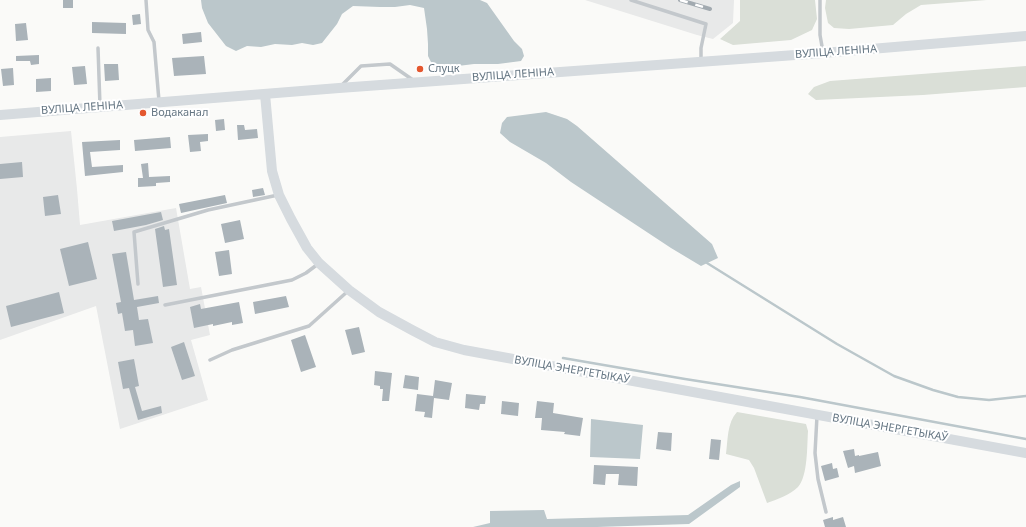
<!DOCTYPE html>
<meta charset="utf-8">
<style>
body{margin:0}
canvas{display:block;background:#fafaf8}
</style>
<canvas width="1026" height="527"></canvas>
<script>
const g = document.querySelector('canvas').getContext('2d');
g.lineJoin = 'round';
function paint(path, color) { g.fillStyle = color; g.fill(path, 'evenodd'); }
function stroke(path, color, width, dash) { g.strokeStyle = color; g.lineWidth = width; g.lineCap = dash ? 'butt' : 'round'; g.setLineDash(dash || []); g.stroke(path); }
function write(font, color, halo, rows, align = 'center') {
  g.font = font + ' "Noto Sans",sans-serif'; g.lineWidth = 4; g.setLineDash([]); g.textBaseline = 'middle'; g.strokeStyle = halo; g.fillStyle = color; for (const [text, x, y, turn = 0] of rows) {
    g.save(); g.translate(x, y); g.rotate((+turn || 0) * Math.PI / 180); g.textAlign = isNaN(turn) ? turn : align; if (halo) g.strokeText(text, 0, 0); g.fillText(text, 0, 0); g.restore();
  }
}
const built = new Path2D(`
 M585 0H734L733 23 713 39 697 35Z
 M71 131 77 189 80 225 176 208 190 289 201 287 210 335 191 340 208 400 120 429 96 306 0 340V137Z`);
const green = new Path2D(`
 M740 0H815L817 19 812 30 791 40 733 45 720 39 740 21Z
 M826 0H987L921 5 906 14 893 25 849 29 834 28 828 23 825 8Z
 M1026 66V87L923 95 816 100 808 94 814 87 830 81Z
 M737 412 806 424 808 431C807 445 808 476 798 487 790 495 778 499 767 503L754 468 749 460 726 454C728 439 727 423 737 412Z`);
const water = new Path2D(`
 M201 0H480L487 3 514 41 522 49 524 56 521 61 498 64H474L458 66 446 64 433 66 428 56V44L427 29 424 8 410 5 395 7H380L353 6 342 14 337 24 322 43 313 45 302 43 292 45 275 44 261 47 247 46 236 51 226 46 208 23 202 8Z
 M546 112 567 119 577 126 712 244 718 258 701 266 671 248 571 182 546 163 510 142 500 133 502 123 507 117Z
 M591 419 643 425 640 459 590 457Z
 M740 481V487L689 524 597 527H473L490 523V511L544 510 547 519 688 515 731 485Z`);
const stream = new Path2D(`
 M707 263 837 344 894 376 933 390 958 397 989 400 1026 396
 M563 358 685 379 800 397 1026 439`);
const building = new Path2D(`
 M63 0H73V8H63Z
 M140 14 141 24 133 25 132 15Z
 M92 22 126 23V34L92 33Z
 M26 23 28 40 16 41 15 24Z
 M201 32 202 42 183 44 182 34Z
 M39 55V64L31 65 30 61H16V56Z
 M204 56 206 74 174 76 172 58Z
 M104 64H118L119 80 105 81Z
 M85 66 87 84 74 85 72 67Z
 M13 68 14 85 3 86 1 69Z
 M51 78V91L36 92V79Z
 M224 119 225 130 216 131 215 120Z
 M237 125H244L245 130 257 129 258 138 238 140Z
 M208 134V141L200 142 201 151 190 152 188 135Z
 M170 137 171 148 135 151 134 140Z
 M120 140V150L90 152 92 167 123 165V172L85 176 82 142Z
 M22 162 23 177 0 179V164Z
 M148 163 149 177 170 176V182L156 183V186L138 187V178H143L141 164Z
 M263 188 265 195 253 197 252 190Z
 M58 195 61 214 45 216 43 197Z
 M225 195 227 203 181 213 179 204Z
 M161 212 163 220 146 225 114 231 112 221Z
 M240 220 244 239 225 243 221 224Z
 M164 226 165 230 169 229 177 285 163 287 155 229Z
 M88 242 97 279 69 286 60 249Z
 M229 250 232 274 219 276 215 252Z
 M126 252 134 300 158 296 159 303 137 307 139 320 148 319 153 343 135 346 133 330 125 331 122 313 118 314 116 303 121 302 112 254Z
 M59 292 64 313 11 327 6 306Z
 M286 296 289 307 255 314 253 302Z
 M239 302 243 323 232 325V322L213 326V324L194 328 190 307 200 304 201 309Z
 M359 327 365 352 352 355 345 330Z
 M305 335 316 367 301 372 291 340Z
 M184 342 195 376 182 380 171 347Z
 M134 359 139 386 135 387 142 411 161 406 162 413 138 420 129 388 123 389 118 362Z
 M375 371 392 373 389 401H382L383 389H380V386L374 385Z
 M405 375 419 377 418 390 403 388Z
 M435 380 452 383 449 400 434 398 432 418 424 417 425 412 415 411 417 394 433 396Z
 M466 394 486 396 485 404H480L479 410 465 408Z
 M502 401 519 403 518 416 501 414Z
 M537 401 554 403 553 413 583 418 580 436 564 434 565 432 541 430 542 418H535Z
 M658 432 672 433 671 451 656 449Z
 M711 439 721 440 719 460 709 459Z
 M854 449 855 456 859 455V456L878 452 881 466 855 473 854 466 848 468 843 451Z
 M832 463 833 469 837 468 839 477 825 481 821 466Z
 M594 465 638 467 637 486 618 485 619 474H606L605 485 593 484Z
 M833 517V520L843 517 846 527H825L823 520Z`);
const lane = new Path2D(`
 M146 0 148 30 154 42 159 101
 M631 0 706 24 701 48V60
 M820 0V35L823 52
 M98 48 100 106
 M342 85 361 66 390 64 413 80
 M138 284 134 232 208 210 278 195
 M165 305 292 280 306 273 318 264
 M210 360 232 350 309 326 348 291
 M817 416 815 453 818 479 826 512`);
const secondary = new Path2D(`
 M265 94 272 171 279 195 291 219 307 248 319 263 349 290 379 312 412 330 435 342 464 350 1026 453
 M0 115 339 88 823 53 1026 36`);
const rail = new Path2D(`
 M680 0 710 9`);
const markers = [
 [420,69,4,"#e4572e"],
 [143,113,4,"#e4572e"]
];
const streetNames = [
 ["ВУЛІЦА ЛЕНІНА",836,52,-4],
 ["ВУЛІЦА ЛЕНІНА",513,75,-4],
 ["ВУЛІЦА ЛЕНІНА",82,108,-4],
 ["ВУЛІЦА ЭНЕРГЕТЫКАЎ",572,370,10],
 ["ВУЛІЦА ЭНЕРГЕТЫКАЎ",890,428,10]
];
const poiNames = [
 ["Слуцк",428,69],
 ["Водаканал",151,113]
];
paint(built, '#e8e9e9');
paint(green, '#dadfd7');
paint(water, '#bbc7cb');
stroke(stream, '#bbc7cb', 2.5);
paint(building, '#aab3b9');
stroke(lane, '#c3c8cc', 3.5);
stroke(secondary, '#d6dbdf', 10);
stroke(rail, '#a2aab0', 4);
stroke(rail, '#fff', 2.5, [8]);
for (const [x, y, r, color] of markers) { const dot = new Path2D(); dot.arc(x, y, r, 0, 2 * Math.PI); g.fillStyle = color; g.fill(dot); stroke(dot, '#fff', 1.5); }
write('11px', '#657683', '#fff', streetNames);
write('11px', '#657683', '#fff', poiNames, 'left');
</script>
